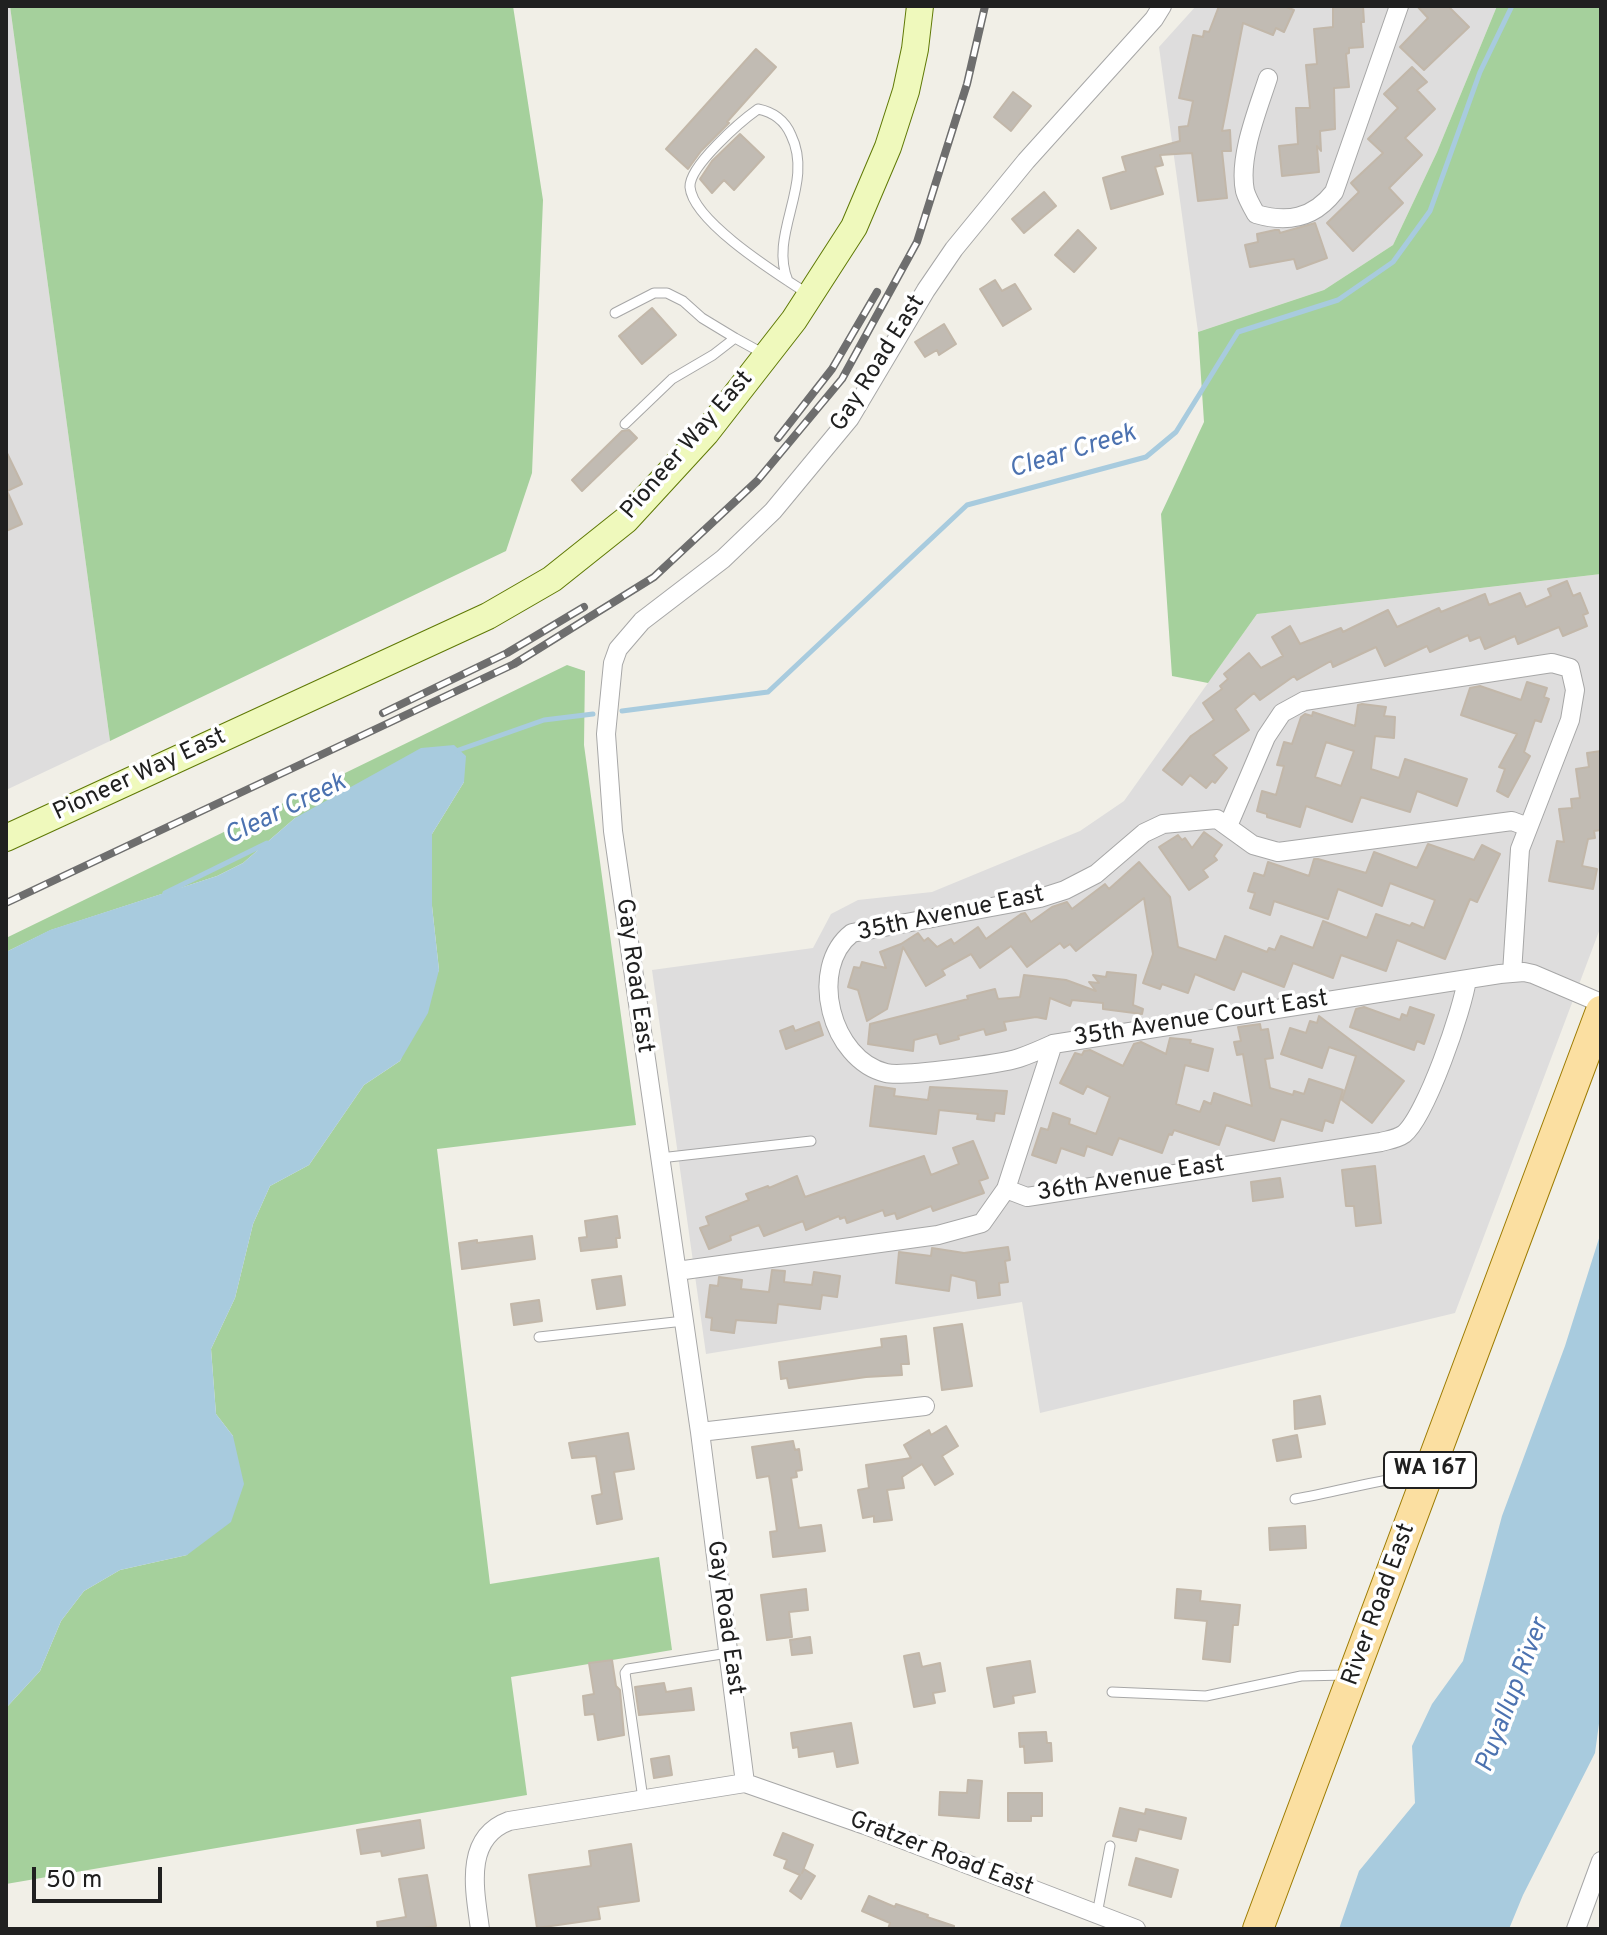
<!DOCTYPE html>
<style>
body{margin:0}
#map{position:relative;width:1607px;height:1935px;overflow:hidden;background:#f1efe7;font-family:Overpass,sans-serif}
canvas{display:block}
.frame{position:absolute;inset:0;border:8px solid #202020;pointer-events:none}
.scale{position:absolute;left:32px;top:1867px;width:130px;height:36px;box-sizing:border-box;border:4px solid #202020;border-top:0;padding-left:10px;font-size:24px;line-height:28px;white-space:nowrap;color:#202020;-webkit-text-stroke:6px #fff;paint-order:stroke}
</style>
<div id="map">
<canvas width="1607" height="1935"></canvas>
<div class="frame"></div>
<div class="scale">50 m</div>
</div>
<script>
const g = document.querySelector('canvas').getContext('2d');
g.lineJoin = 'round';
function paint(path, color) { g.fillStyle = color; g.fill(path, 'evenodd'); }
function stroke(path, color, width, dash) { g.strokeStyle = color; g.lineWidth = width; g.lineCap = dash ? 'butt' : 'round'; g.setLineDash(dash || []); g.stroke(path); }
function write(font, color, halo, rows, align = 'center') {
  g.font = font + ' Overpass,sans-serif'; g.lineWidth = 7; g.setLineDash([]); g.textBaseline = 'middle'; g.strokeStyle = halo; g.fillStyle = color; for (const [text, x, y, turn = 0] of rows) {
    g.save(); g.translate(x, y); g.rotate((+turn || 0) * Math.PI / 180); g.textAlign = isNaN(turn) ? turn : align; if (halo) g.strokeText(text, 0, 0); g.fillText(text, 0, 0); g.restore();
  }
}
const residential = new Path2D(`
 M6 6H10L110 741 6 790Z
 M1196 6H1497L1437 152 1393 245 1324 290 1198 332 1159 47Z
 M1601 574V926L1455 1313 1040 1413 1022 1302 706 1354 652 970 813 948 831 914 858 900 932 892 1080 831 1124 801 1257 614Z`);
const forest = new Path2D(`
 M10 6H513L543 200 532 473 506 551 110 741Z
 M1497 6H1601V574L1257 614 1208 683 1172 676 1161 514 1204 422 1198 332 1324 290 1393 245 1437 152Z
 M567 665 585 671 584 745 636 1125 437 1149 490 1584 659 1557 672 1650 511 1677 527 1795 6 1884V1708L40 1671 61 1621 84 1591 120 1570 187 1555 233 1436 216 1414 211 1349 235 1298 253 1224 270 1186 309 1165 364 1085 400 1061 439 970 432 906V834L464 782 295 818 243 863 217 876 51 930 6 952V938Z`);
const water = new Path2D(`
 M454 745 466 756 464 782 432 834V906L439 970 428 1013 400 1061 364 1085 309 1165 270 1186 253 1224 235 1298 211 1349 216 1414 233 1436 244 1484 231 1522 187 1555 120 1570 84 1591 61 1621 40 1671 6 1708V952L50 930 217 876 243 863 295 818 421 748Z
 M1601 1232V1709L1595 1753 1523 1895 1509 1929H1339L1359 1871 1415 1803 1412 1746 1432 1704 1463 1661 1502 1516 1565 1346Z`);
const stream = new Path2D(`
 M622 711 768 692 967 505 1146 457 1176 432 1238 332 1338 300 1393 262 1430 211 1480 72 1512 6
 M453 752 544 720 593 714
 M165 893 267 843`);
const building = new Path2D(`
 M1219 6H1284L1294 10 1284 32 1276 28 1273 35 1243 23 1222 131 1230 130 1231 151H1222L1227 198 1198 201 1192 153 1160 155 1163 165 1155 167 1163 194 1111 209 1103 178 1126 171 1122 157 1180 141 1179 127 1188 126 1193 101 1179 98 1193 35 1203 37 1204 31 1209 32Z
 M1333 6H1363L1364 22H1361L1363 47 1349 48V53L1346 54 1349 87 1334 88 1335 129 1320 131 1321 151 1317 146 1319 172 1282 176 1279 146 1298 144 1296 108H1310L1306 65 1317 64 1314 29 1333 27Z
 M1417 6H1448L1469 27 1424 70 1400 47 1428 18Z
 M756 49 776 67 727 122 729 123 701 151 688 169 666 149Z
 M1412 67 1427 82 1417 90 1435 109 1405 138 1422 155 1389 188 1403 203 1353 251 1327 223 1359 192 1351 183 1383 153 1368 139 1398 108 1384 94Z
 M1013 92 1031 106 1011 131 994 117Z
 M740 134 764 157 734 190 724 180 712 193 700 179 712 161Z
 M1044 192 1056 206 1024 233 1012 219Z
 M1315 223 1327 258 1297 269 1294 259 1250 267 1245 245 1258 242 1257 234 1275 230H1279L1280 233Z
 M1078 230 1096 248 1074 272 1055 255Z
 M995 280 1002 291 1015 284 1031 309 1003 326 980 289Z
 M652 308 676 335 642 364 619 336Z
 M944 324 956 344 939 355 937 350 925 357 915 342Z
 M629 430 637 438 582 491 572 480 622 431Z
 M6 451 22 484 7 491 22 524 6 531Z
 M1567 581 1573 596 1580 593 1588 613 1583 615 1587 626 1563 636 1559 627 1518 644 1515 636 1485 649 1480 637 1470 641 1468 635 1430 652 1427 646 1385 666 1376 647 1333 667 1331 661 1297 680 1294 676 1260 700 1254 693 1235 709 1249 730 1213 755 1227 768 1215 783 1212 781 1206 788 1190 775 1182 785 1163 770 1191 736 1214 720 1203 703 1222 689 1220 686 1228 679 1224 674 1249 653 1261 668 1283 656 1272 637 1290 626 1300 644 1341 628 1343 632 1388 610 1397 627 1439 608 1441 612 1485 594 1489 605 1520 593 1526 607 1551 596 1548 589Z
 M1527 682 1547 688 1544 697 1549 699 1541 722 1535 720 1524 752 1530 756 1508 797 1497 791 1505 769 1499 767 1517 734 1461 715 1470 688 1480 686 1521 700Z
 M1362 704 1386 707 1384 716 1395 717 1394 738 1375 736 1371 769 1399 778 1405 759 1467 779 1457 806 1417 791 1410 812 1361 797 1352 822 1306 806 1300 827 1267 817V814L1257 811 1262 791 1276 795 1284 766 1277 765 1284 742 1292 744 1301 717 1305 714 1312 716 1313 712 1355 726 1358 705ZM1326 742 1354 751 1341 786 1315 777Z
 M1601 751V830L1594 831 1595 838 1588 839 1582 866 1597 869 1593 889 1549 881 1557 841 1564 842 1559 809 1572 808 1571 799 1580 798 1576 769 1589 767 1587 753Z
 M1204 832 1222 845 1214 856 1217 860 1203 870 1208 877 1189 890 1159 847 1178 835 1182 840 1185 838 1192 848Z
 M1428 844 1474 860 1482 845 1500 854 1477 902 1470 899 1445 959 1397 940 1386 971 1341 955 1333 978 1293 963 1284 987 1242 971 1234 990 1195 974 1188 993 1162 984 1160 989 1143 983 1153 954 1144 898 1076 951 1070 944 1064 948 1060 943 1027 967 1011 946 980 968 971 954 942 970 945 975 926 986 903 947 887 1009 867 1021 858 990 848 987 854 967 860 968 862 962 886 968 880 952 901 944 918 933 924 941 928 938 937 947 951 939 954 944 978 927 986 939 1021 914 1025 913 1031 922 1052 907 1067 902 1072 909 1105 884 1109 889 1139 862 1170 897 1178 947 1216 960 1225 936 1267 952 1269 948 1275 950 1281 936 1313 948 1323 921 1367 938 1376 914 1410 926 1412 923 1424 928 1435 900 1390 883 1382 906 1338 889 1328 919 1274 901 1270 915 1250 908 1255 893 1248 891 1254 873 1264 876 1268 862 1309 876 1314 859H1318L1366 873 1374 852 1417 868Z
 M1107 972 1136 975 1133 1005 1143 1009 1142 1014 1103 1009V1003L1072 1000 1070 1006 1050 998 1046 1019 1036 1017 1004 1022 1006 1030 986 1035 984 1029 958 1036 959 1039 940 1044 937 1034 914 1040 913 1051 868 1044 870 1024 968 999 967 996 995 989 998 999 1020 997 1024 975 1066 980 1096 991 1089 982 1099 983 1093 975 1106 977Z
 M1364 1007 1400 1020 1402 1014 1407 1016 1410 1007 1434 1015 1424 1044 1417 1041 1414 1050 1350 1027 1356 1009Z
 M1319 1016 1404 1081 1372 1123 1342 1100 1356 1056 1329 1047 1322 1068 1281 1054 1290 1028 1306 1033 1310 1021 1317 1023Z
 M819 1022 823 1035 786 1049 780 1031 793 1026 795 1031Z
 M1260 1024 1261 1030 1268 1029 1273 1058 1265 1059 1270 1088 1293 1095 1294 1091 1304 1094 1309 1079 1343 1090 1333 1123 1325 1120 1322 1131 1281 1119 1274 1141 1226 1125 1219 1145 1174 1130 1172 1135 1169 1134 1162 1153 1119 1138 1112 1155 1087 1146 1084 1156 1061 1148 1056 1163 1032 1155 1041 1128 1048 1130 1053 1113 1070 1119 1069 1124 1096 1134 1110 1097 1087 1086 1083 1094 1060 1083 1075 1053 1082 1055 1084 1051 1090 1050 1123 1066 1134 1044 1141 1042 1166 1054 1170 1038 1191 1040 1190 1043 1213 1049 1208 1071 1185 1065 1176 1104 1200 1112 1204 1101 1211 1104 1214 1093 1252 1106 1243 1054 1237 1055 1234 1042 1241 1041 1238 1027Z
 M875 1086 895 1089 894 1096 928 1100 930 1087 1007 1091 1004 1114 995 1113 994 1121 977 1119 978 1114 939 1110 936 1134 870 1126Z
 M973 1141 988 1178 979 1181 984 1193 933 1211 931 1206 897 1219 895 1213 885 1216 883 1210 847 1223 845 1217 840 1219 839 1216 806 1230 803 1221 764 1236 759 1225 730 1236 731 1240 709 1249 700 1228 709 1225 706 1217 749 1200 746 1194 768 1186 769 1188 797 1176 805 1197 924 1156 931 1175 959 1164 953 1148Z
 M1375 1166 1381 1223 1356 1226 1354 1206H1346L1342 1170Z
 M1280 1178 1283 1197 1253 1201 1251 1182Z
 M617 1216 620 1238H616L617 1247 581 1251 579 1238 587 1237 585 1221Z
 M532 1236 535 1259 462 1269 459 1243 477 1240V1243Z
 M1008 1247 1010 1260 1005 1261 1008 1282 999 1283 1000 1295 978 1298 976 1281 951 1275 949 1291 896 1283 899 1252 931 1256 932 1248 964 1253Z
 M772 1270 785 1271 784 1282 812 1285 814 1272 840 1276 837 1297 822 1295 820 1309 778 1304 776 1323 736 1320 734 1333 711 1330 712 1318 706 1317 710 1285 718 1286 719 1277 742 1280 741 1289 769 1292Z
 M621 1276 625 1305 597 1309 592 1280Z
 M539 1300 542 1321 514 1325 511 1304Z
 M962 1324 972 1386 942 1390 934 1328Z
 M906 1336 909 1364H901L902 1375 866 1377 789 1388 787 1378 781 1379 779 1362 882 1347 881 1339Z
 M1320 1396 1325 1424 1295 1429 1294 1401Z
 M946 1426 958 1446 942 1456 953 1474 935 1485 922 1464 902 1477 904 1488 887 1490 892 1520 874 1522V1516L863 1518 858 1490 869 1488 866 1465 911 1458 904 1445 929 1430 931 1435Z
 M628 1433 634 1469 614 1472 622 1519 597 1524 592 1496 602 1494 596 1456 572 1458 569 1443Z
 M1297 1435 1301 1457 1277 1461 1273 1440Z
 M793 1441 795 1450 799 1449 802 1470 796 1471 797 1477 791 1478 799 1528 821 1525 825 1551 773 1557 770 1532 777 1531 772 1495 769 1476 757 1478 752 1447Z
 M1305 1526 1306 1548 1270 1550 1269 1528Z
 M806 1589 808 1610 789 1612 792 1637 767 1640 761 1595Z
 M1177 1589 1201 1591 1200 1601 1240 1605 1238 1625H1233L1230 1662 1203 1659 1207 1621 1175 1618Z
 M810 1637 812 1653 792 1655 790 1640Z
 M919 1653 922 1667 940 1663 945 1691 933 1693 935 1703 914 1707 904 1656Z
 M612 1660 616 1686 620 1690 624 1735 598 1740 594 1714 585 1715 583 1696 594 1694 589 1663Z
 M1030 1661 1035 1692 1013 1696 1014 1703 994 1707 987 1668Z
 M664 1683 666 1692 691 1688 694 1710 639 1715 635 1687Z
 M851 1723 858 1763 837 1767 834 1751 799 1757 798 1747 793 1748 791 1733Z
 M1046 1732 1047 1743H1051L1052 1761 1025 1763 1024 1746 1020 1747 1019 1733Z
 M669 1756 672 1775 654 1778 651 1759Z
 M968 1780 982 1781 979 1818 939 1815 940 1792 967 1793Z
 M1008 1793H1042V1816H1031V1821H1008Z
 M1120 1808 1145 1814 1146 1809 1186 1818 1181 1839 1139 1829 1136 1841 1113 1836Z
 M420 1820 424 1848 382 1856 381 1851 361 1854 357 1830Z
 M783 1833 813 1845 802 1873 804 1869 815 1876 801 1899 790 1891 800 1875 784 1868 787 1860 774 1855Z
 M631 1844 639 1901 598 1907 600 1919 537 1928 529 1875 591 1866 589 1851Z
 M1136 1858 1178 1870 1171 1897 1129 1885Z
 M427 1875 436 1926 415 1929H378L377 1922 406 1917 399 1879Z
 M869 1896 895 1907 896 1904 928 1915 927 1917 954 1926V1929H888L890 1923 862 1911Z`);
const lane = new Path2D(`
 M788 281C768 234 815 184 791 135 785 121 773 112 758 109 741 121 689 166 690 187 693 222 779 275 808 294
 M615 313 654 293H667L683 301 702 318 735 338
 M625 424 672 379 713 355 735 338 764 354
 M660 1158 811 1141
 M539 1337 684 1321
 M1295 1499C1338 1492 1378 1479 1421 1475
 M1112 1692 1206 1696 1301 1676 1347 1675
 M643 1799 625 1673 628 1669 728 1653
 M1097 1914 1110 1846`);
const street = new Path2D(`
 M1268 78C1258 109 1238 157 1245 191 1247 198 1252 207 1256 214 1287 223 1313 219 1334 192L1399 6
 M1228 826 1266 737 1282 713 1304 701 1552 663 1570 668 1575 690 1570 720 1520 849 1512 973
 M1528 827 1512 821 1278 852 1253 845 1217 819 1163 824 1144 833 1096 874 1065 890 1040 898 852 933C807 968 831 1060 886 1073 902 1077 1001 1064 1019 1058 1031 1054 1042 1049 1053 1044L1500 974 1524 972 1533 974 1601 1003
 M1006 1189 1027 1197 1381 1142C1388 1140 1397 1139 1404 1134 1426 1116 1463 1009 1467 979
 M677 1271 938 1235 982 1223 1006 1189 1053 1044
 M700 1432 925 1406
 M745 1783 865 1825 1136 1929
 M480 1929C475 1891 463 1838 509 1821L745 1783 700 1432 613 831 606 734 613 663 618 649 642 621 723 559 773 511 850 418 926 290 954 249 1026 161 1154 19 1162 6
 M1576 1929 1601 1861`);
const secondary = new Path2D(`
 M6 838 488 616 552 579 626 520 706 433 794 320 854 227 888 147 906 91 915 49 920 6`);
const primary = new Path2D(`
 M1258 1929 1601 1011`);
const rail = new Path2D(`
 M778 438 832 369 877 292
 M383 713 507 653 584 607
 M6 903 514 664 654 577 757 481 842 379 917 242 967 84 985 6`);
const shields = [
 [1430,1470,92]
];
const shieldNames = [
 ["WA 167",1430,1470]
];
const streetNames = [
 ["Gay Road East",879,364,-58],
 ["Pioneer Way East",688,446,-49],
 ["Pioneer Way East",140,776,-25],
 ["35th Avenue East",951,915,-12],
 ["Gay Road East",633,976,82],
 ["35th Avenue Court East",1201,1020,-9],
 ["36th Avenue East",1131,1180,-9],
 ["River Road East",1380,1605,-70],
 ["Gay Road East",724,1618,82],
 ["Gratzer Road East",941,1855,21]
];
const waterNames = [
 ["Clear Creek",1073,453,-17],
 ["Clear Creek",286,811,-26],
 ["Puyallup River",1514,1696,-69]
];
paint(residential, '#dedddd');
paint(forest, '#a5d09c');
paint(water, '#a8cbde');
stroke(stream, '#a8cbde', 5);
paint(building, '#c1bbb3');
stroke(building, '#c2b7a9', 2);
stroke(lane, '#a7a7a7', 11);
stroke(street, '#a7a7a7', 20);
stroke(secondary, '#5f7905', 28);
stroke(primary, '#9c7b01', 32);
stroke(lane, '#fff', 9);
stroke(street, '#fff', 18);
stroke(secondary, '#eff9bc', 26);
stroke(primary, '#fbdfa1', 30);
stroke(rail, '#6e6e6e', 8);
stroke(rail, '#fff', 5, [15]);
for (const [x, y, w] of shields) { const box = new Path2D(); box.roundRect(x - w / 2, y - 18, w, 36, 6); g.fillStyle = '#fff'; g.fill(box); stroke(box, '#202020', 2); }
write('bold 22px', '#202020', null, shieldNames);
write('24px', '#202020', '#fff', streetNames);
write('italic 26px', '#4c72b0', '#fff', waterNames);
</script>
